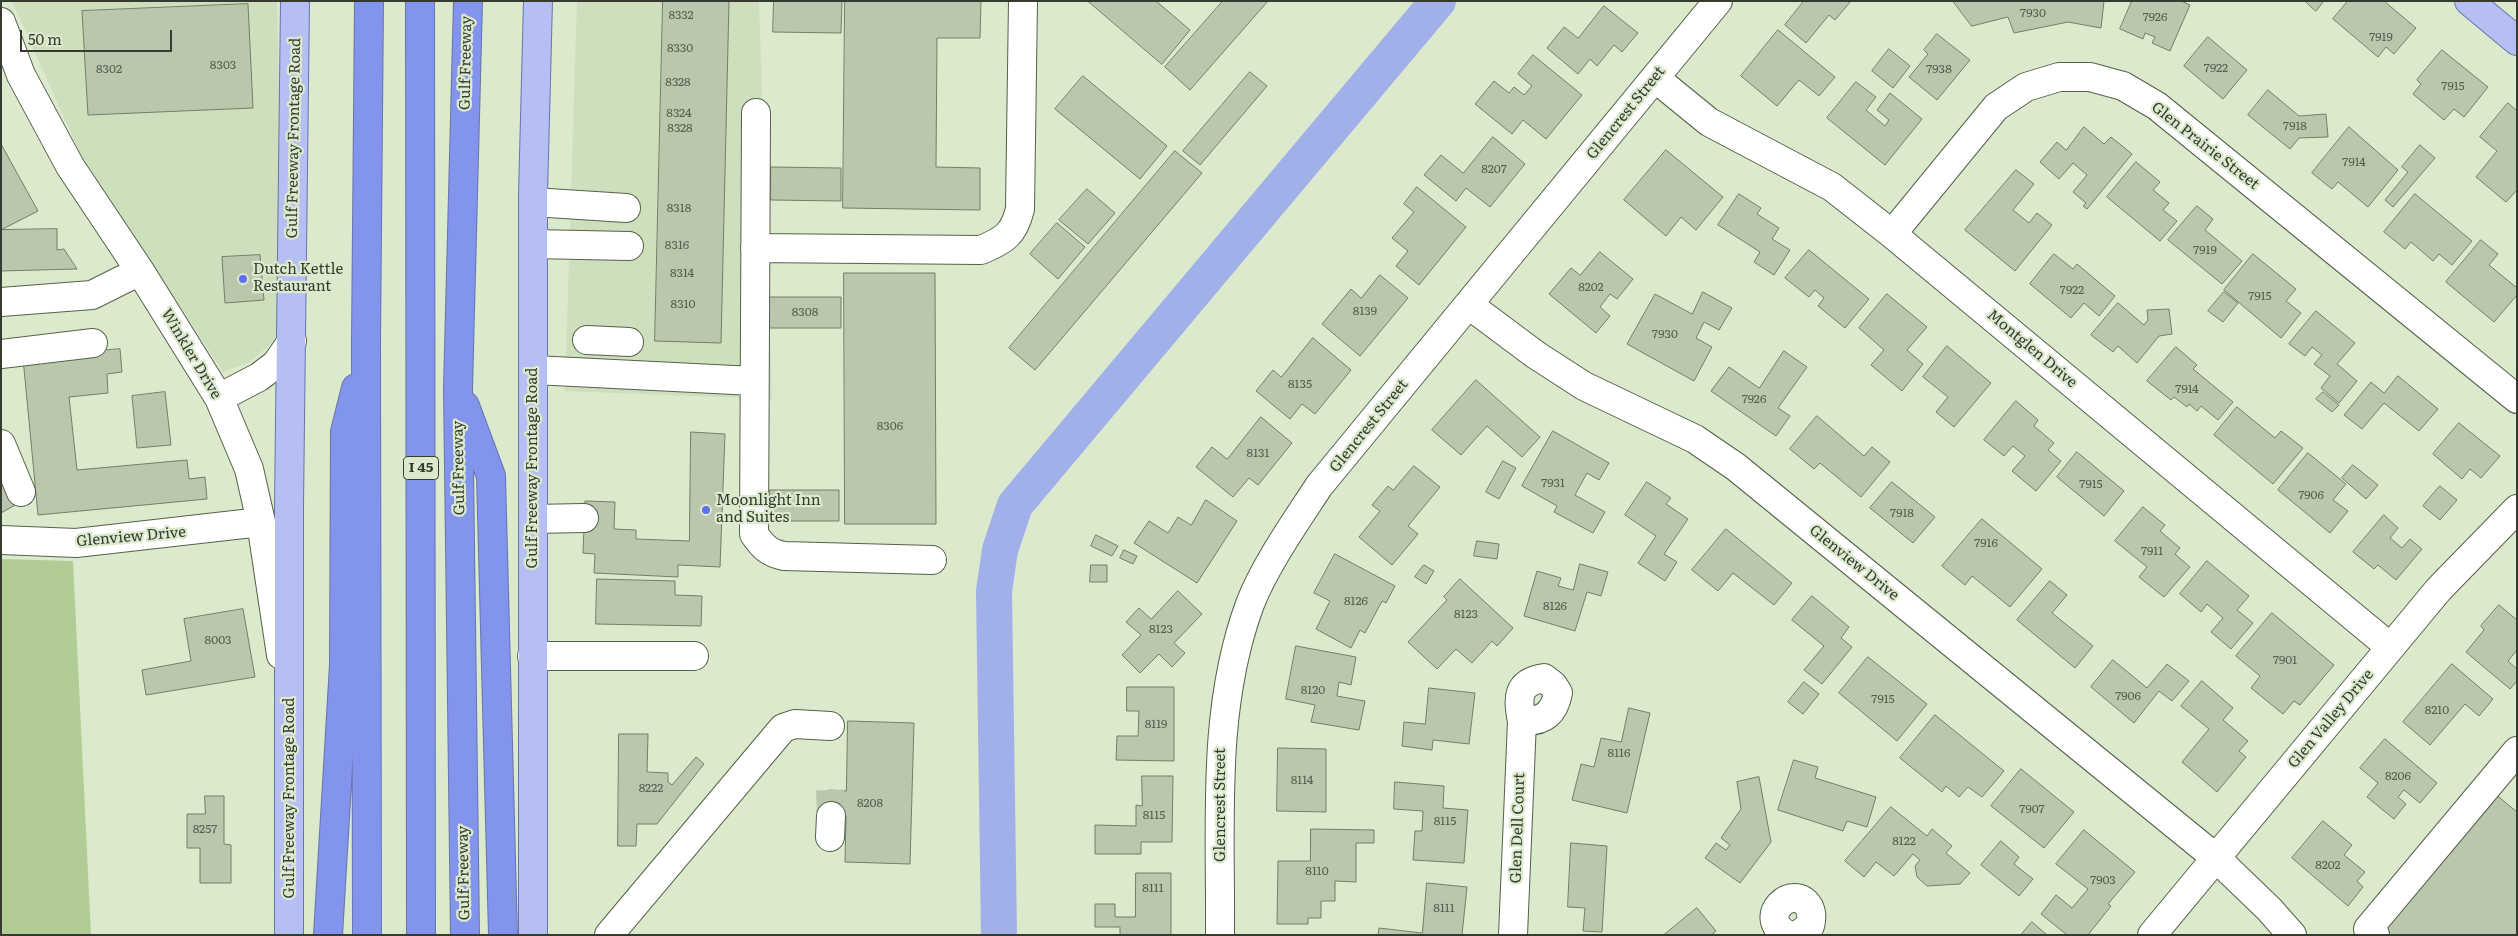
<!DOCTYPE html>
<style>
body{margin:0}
#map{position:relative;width:2518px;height:936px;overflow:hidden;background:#dbe9cd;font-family:Literata,serif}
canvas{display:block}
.frame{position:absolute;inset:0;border:2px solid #363b30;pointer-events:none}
.scale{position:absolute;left:20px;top:30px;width:152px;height:22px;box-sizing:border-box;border:2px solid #363b30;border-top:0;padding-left:6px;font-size:15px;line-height:18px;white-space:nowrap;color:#363b30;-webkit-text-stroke:4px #dbe9cd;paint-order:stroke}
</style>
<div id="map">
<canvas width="2518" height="936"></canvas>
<div class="frame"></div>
<div class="scale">50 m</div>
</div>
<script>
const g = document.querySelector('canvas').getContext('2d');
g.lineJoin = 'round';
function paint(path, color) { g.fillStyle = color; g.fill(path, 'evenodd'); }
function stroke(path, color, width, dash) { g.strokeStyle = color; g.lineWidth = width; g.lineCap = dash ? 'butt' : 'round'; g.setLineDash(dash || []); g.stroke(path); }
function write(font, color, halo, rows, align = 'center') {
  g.font = font + ' Literata,serif'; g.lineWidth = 4.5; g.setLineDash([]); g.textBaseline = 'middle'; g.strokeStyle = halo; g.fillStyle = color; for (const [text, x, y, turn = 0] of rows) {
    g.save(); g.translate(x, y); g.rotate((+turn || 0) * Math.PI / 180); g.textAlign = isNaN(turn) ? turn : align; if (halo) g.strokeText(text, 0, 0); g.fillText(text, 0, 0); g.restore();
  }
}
const built = new Path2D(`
 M12 1H277L284 332 250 362 223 372 80 153Z
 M577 1H759L772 399 565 391Z`);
const green = new Path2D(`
 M1 559 73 561 91 935H1Z`);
const river = new Path2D(`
 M999 935 994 591 1000 550 1015 505 1438 1`);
const building = new Path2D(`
 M663 1H729L721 343 655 341Z
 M774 1H842L841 33 773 32Z
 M845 1H981L980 38H937L936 167 980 168V210L843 208Z
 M1088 1H1156L1190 30 1162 64Z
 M1223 1H1268L1190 90 1165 67Z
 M1804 1H1851L1835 20 1829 15 1806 43 1785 25Z
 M1953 1H2104L2101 28 2068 22 2014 33 2008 17 1972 26Z
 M2132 1H2181L2190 5 2170 51 2152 43 2155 37 2145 33 2143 39 2120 29Z
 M2305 1H2324L2316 11Z
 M2348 1H2384L2416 28 2394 54 2386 47 2378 57 2333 19Z
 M248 4 253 108 88 115 82 11Z
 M1604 6 1638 33 1622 52 1614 45 1597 66 1590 59 1578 74 1547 48 1564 27 1578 38Z
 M1778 30 1835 77 1819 96 1799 80 1777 106 1741 76Z
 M1937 34 1970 60 1937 100 1909 77 1928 54 1924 50Z
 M2208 37 2247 70 2223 99 2184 66Z
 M1889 49 1910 66 1893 88 1872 71Z
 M2442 50 2488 87 2464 117 2454 109 2444 120 2413 94 2421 84 2417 80Z
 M1533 55 1582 95 1546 139 1523 120 1512 134 1475 104 1494 81 1509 93 1514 87 1524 95 1532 86 1518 74Z
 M1250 72 1267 86 1200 165 1183 151Z
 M1083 76 1167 146 1140 179 1055 109Z
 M1856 82 1876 97 1866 110 1885 126 1889 120 1877 110 1890 93 1922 119 1885 165 1827 118Z
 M2268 90 2299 116 2326 114 2328 137 2299 138 2290 149 2248 115Z
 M2508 103 2517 111V190L2506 202 2476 177 2497 151 2480 137Z
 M2084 127 2104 144 2111 137 2132 154 2087 209 2083 206 2086 203 2073 192 2087 175 2073 163 2059 179 2040 162 2057 142 2066 150Z
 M2349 127 2398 170 2368 207 2338 182 2332 189 2312 173Z
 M1493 137 1525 164 1490 207 1466 188 1456 201 1424 175 1441 155 1463 173Z
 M1 144 38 211 1 230Z
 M2420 145 2435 158 2393 207 2385 200 2408 172 2402 167Z
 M1666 150 1723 197 1696 230 1681 217 1666 236 1624 200Z
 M1175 151 1202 173 1035 370 1009 348Z
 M2136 162 2160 182 2153 190 2169 203 2163 210 2177 221 2160 241 2107 197Z
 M771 167 841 168V201L771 200Z
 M2016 170 2034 184 2013 210 2029 223 2037 213 2052 225 2015 271 1965 230Z
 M1417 187 1466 227 1419 285 1396 266 1408 251 1392 238 1414 212 1404 204Z
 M1087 189 1115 213 1088 244 1059 220Z
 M1739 194 1761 208 1757 214 1779 228 1772 239 1790 250 1774 275 1754 262 1760 252 1718 225Z
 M2415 194 2472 241 2452 265 2439 254 2433 261 2411 242 2405 249 2384 232Z
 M2197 206 2213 219 2205 230 2242 261 2222 284 2168 240Z
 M1057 223 1085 247 1058 279 1030 254Z
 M57 229V250L64 249 77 269 1 271V230Z
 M2481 240 2498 254 2489 265 2517 288V295L2494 322 2446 282Z
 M1809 250 1869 299 1845 328 1818 306 1824 298 1815 290 1809 297 1785 278Z
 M1600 252 1633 279 1617 299 1610 294 1600 307 1610 316 1596 333 1549 294 1571 268 1580 275Z
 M2054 254 2073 269 2077 264 2115 296 2099 316 2084 303 2071 318 2030 284Z
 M2253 254 2296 289 2286 301 2301 313 2281 338 2224 290Z
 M260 255 264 300 225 303 222 257Z
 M844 273H935L936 524H845Z
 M1380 275 1408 298 1360 356 1322 324 1351 289 1361 298Z
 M1703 292 1732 308 1719 330 1704 322 1696 338 1712 347 1694 381 1627 344 1655 294 1692 314Z
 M2224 292 2238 303 2223 322 2208 311Z
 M1887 294 1927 327 1907 350 1923 364 1902 391 1871 365 1884 350 1859 328Z
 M768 297H841V328H769Z
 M2118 303 2144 325 2148 320 2147 310 2169 309 2172 334 2159 336 2137 363 2118 346 2113 352 2091 335Z
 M2316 311 2355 343 2337 364 2357 381 2339 403 2321 388 2330 376 2314 364 2322 355 2312 347 2305 356 2289 344Z
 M1313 338 1351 370 1315 414 1302 404 1290 419 1256 391 1273 370 1281 377Z
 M1947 346 1991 383 1954 427 1936 412 1948 397 1923 377Z
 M2176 347 2197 365 2193 369 2233 402 2218 420 2201 406 2197 411 2189 404 2187 407 2174 397 2171 400 2147 381Z
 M120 349 122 372 107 374 108 393 69 397 77 470 187 460 189 479 205 477 207 499 38 515 23 358Z
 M1784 351 1807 367 1778 408 1790 416 1776 436 1711 391 1729 367 1759 388Z
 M2398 376 2438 409 2419 431 2384 403 2362 429 2344 415 2371 382 2384 393Z
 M1476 380 1540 437 1522 457 1487 426 1461 455 1432 430Z
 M165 392 171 445 137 448 132 396Z
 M2323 392 2339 405 2332 412 2316 399Z
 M2016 401 2038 420 2034 426 2054 443 2048 450 2061 461 2036 491 2012 471 2025 456 2013 446 2004 456 1984 440Z
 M2237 407 2275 438 2281 431 2303 448 2273 484 2214 435Z
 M1817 416 1864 456 1872 447 1890 462 1861 497 1820 463 1814 469 1790 449Z
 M1261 417 1292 443 1258 485 1249 478 1233 497 1196 467 1212 447 1227 459Z
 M2459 423 2500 456 2481 478 2470 469 2462 479 2433 454Z
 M1553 431 1609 463 1599 480 1587 473 1575 495 1605 512 1593 533 1554 512 1557 506 1522 486Z
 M691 432 725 434 720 567 678 565V577L594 573 595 554 583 553 585 501 615 502 614 529 636 530V539L689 541Z
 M2077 452 2124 491 2104 516 2057 477Z
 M2308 453 2346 484 2333 500 2348 511 2330 533 2278 490Z
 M1503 461 1516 468 1499 499 1486 492Z
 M2353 465 2378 485 2366 499 2342 478Z
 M1414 466 1440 487 1408 526 1418 534 1392 565 1359 537 1380 511 1372 505 1388 486 1393 490Z
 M1 476 17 504 1 513Z
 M1647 482 1671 498 1666 504 1688 519 1664 554 1677 562 1665 581 1638 563 1656 536 1625 515Z
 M1892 482 1935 517 1913 543 1870 508Z
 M2440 486 2457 500 2440 520 2423 506Z
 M770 490H839V521H770Z
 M1206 500 1237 521 1197 583 1134 543 1149 521 1168 533 1178 517 1191 525Z
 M2143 507 2165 525 2160 531 2180 548 2175 554 2190 567 2164 597 2139 577 2147 567 2115 541Z
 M2384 515 2398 528 2390 538 2402 548 2410 539 2422 549 2396 580 2378 565 2374 569 2353 552Z
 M1982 519 2042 569 2010 607 1972 576 1965 585 1942 566Z
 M1726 529 1792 583 1774 605 1733 573 1718 591 1692 570Z
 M1096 535 1118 546 1112 556 1091 546Z
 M1477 541 1499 544 1497 559 1474 556Z
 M1124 550 1137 556 1133 564 1120 558Z
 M1335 554 1395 586 1386 603 1382 601 1365 633 1360 630 1351 648 1316 629 1330 601 1314 593Z
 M2207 561 2249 596 2237 610 2253 623 2231 649 2211 632 2223 618 2207 604 2201 612 2180 594Z
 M1580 564 1608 572 1601 596 1587 592 1575 631 1524 616 1537 571 1561 578 1558 586 1573 590Z
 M1091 565H1107V582H1090Z
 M1424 565 1434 571 1426 584 1415 577Z
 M597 579 675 581V595L702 596 701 626 596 624Z
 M1460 579 1513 628 1497 646 1492 641 1472 663 1456 649 1437 669 1408 642 1447 600 1444 597Z
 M2050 581 2067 595 2052 613 2093 646 2075 668 2017 620Z
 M1178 591 1202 614 1174 643 1185 653 1172 667 1159 654 1140 673 1122 655 1141 635 1126 622 1139 608 1151 619Z
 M1812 596 1849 627 1841 638 1852 647 1822 684 1804 670 1824 646 1792 620Z
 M2499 605 2517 620V650L2508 661 2517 669V681L2510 689 2466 652 2484 630 2481 626Z
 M243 609 255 677 146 695 142 670 191 661 184 619Z
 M2272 613 2334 665 2300 705 2294 701 2283 714 2251 688 2260 676 2236 656Z
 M1296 646 1356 657 1351 685 1339 682 1337 696 1365 701 1359 730 1311 722 1315 705 1286 699Z
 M1868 657 1927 704 1897 741 1839 693Z
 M2113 660 2147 688 2167 664 2189 681 2172 701 2159 691 2134 723 2091 687Z
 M2452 664 2493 699 2479 716 2465 704 2430 745 2403 722Z
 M2202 681 2233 708 2223 720 2248 741 2239 751 2246 757 2217 792 2182 762 2209 729 2181 706Z
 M1804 682 1819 694 1803 714 1788 702Z
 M1127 687H1174V761L1116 760 1117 736H1138L1139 711H1127Z
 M1429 688 1475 693 1469 744 1433 740 1432 750 1402 746 1404 722 1425 724Z
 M1629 708 1650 713 1627 813 1572 800 1581 764 1594 767 1601 738 1621 742Z
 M1935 715 2004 771 1982 797 1968 787 1959 797 1946 786 1942 792 1900 758Z
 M848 721 914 723 910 864 845 862 846 816 828 815 829 790 846 791Z
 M619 734H648L647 772 668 773V782L672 785 696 757 704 764 657 824H637L636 846H618Z
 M2385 739 2437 783 2420 803 2404 790 2398 797 2406 804 2394 819 2367 797 2378 783 2360 768Z
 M1278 748 1326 749V812L1277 811Z
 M1794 760 1818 767 1815 778 1876 797 1867 827 1847 821 1843 831 1778 810Z
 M2021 769 2074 812 2044 848 1991 806Z
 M1142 776H1173L1172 842H1141V854H1095V825L1136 826V805L1142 806Z
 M1759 777 1771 842 1740 883 1705 858 1716 843 1726 850 1730 845 1721 838 1741 809 1737 782Z
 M1395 782 1444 786 1443 808 1468 810 1464 863 1413 860 1415 831H1422L1423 811 1394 809Z
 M2488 788 2517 812V935H2390L2376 923Z
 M205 796H224V844L231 845V883H200V848H187V814H205Z
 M1891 807 1927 836 1932 829 1952 846 1946 853 1970 873 1960 884 1927 886 1917 877 1915 866 1920 860 1913 854 1894 876 1876 862 1864 877 1845 861Z
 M2323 821 2352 845 2344 855 2365 872 2357 881 2363 887 2348 906 2292 858Z
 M1311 829 1374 830V843H1356V882L1335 881V901H1321V918H1308V924H1277L1278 861H1310Z
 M2084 830 2135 872 2108 904 2111 906 2088 935H2067L2041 914 2056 895 2072 908 2088 889 2056 864Z
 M2001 841 2019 857 2014 864 2033 879 2019 896 1981 865Z
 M1571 843 1607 846 1602 932 1583 931 1585 908 1568 907Z
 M1136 873H1171V935H1120V927H1095V904H1115V917H1135Z
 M1427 883 1467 887 1462 935H1378L1379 928 1422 933Z
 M1697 908 1716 931 1711 935H1664Z
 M2032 922 2047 935H2021Z`);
const minorTunnel = new Path2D(`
 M584 518 615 519
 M830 790 831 816`);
const minor = new Path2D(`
 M1 22 21 75 70 166 140 271 219 398 249 469 261 522 281 655
 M1655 78 1709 122 1832 187 1892 234 2390 647
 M756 113 754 534C763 547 769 553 784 556L932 560
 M533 202 626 208
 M1892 234 1996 107 2026 87 2059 77H2090L2123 86 2157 106 2517 399
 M533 244 629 246
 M755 248 981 250C1005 240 1014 234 1020 209L1023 1
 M1 302 92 295 140 271
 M1469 305 1536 355 1584 386 1695 439 1736 467 2216 858 2269 909 2292 935
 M587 340 629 342
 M1 354 93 343
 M534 370 754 381
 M219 398 259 377 276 364 292 341
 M1 444 21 492
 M533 519 584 518
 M1 540 76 543 261 522
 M532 656H694
 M830 837 831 816
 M609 935 783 728 795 724 830 726
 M1220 935C1221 824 1211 709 1250 604 1265 565 1297 520 1319 486L1718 1
 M1513 935 1522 721C1517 698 1517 682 1544 678L1553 685 1558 693C1554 714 1543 722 1522 721
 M1788 935C1754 918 1793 881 1809 907 1812 913 1812 919 1810 926L1798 935
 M2152 935 2439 589 2517 509
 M2375 935 2368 929 2517 751`);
const major = new Path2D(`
 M2469 1 2517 41
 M289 935V506L295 1
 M533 935V195L538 1`);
const highway = new Path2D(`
 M420 1 421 935
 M465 406 491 476 503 935
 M328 935 344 665 345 432 356 388
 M367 935 366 343 369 1
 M465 935 458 388 468 1`);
const markers = [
 [243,279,5,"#5f6fe7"],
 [706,510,5,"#5f6fe7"]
];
const numberNames = [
 ["7930",2033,13],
 ["8332",681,15],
 ["7926",2155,17],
 ["7919",2381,37],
 ["8330",680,48],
 ["8303",223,65],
 ["7922",2216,68],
 ["8302",109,69],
 ["7938",1939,69],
 ["8328",678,82],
 ["7915",2453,86],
 ["8324",679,113],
 ["7918",2295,126],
 ["8328",680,128],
 ["7914",2354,162],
 ["8207",1494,169],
 ["8318",679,208],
 ["8316",677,245],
 ["7919",2205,250],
 ["8314",682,273],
 ["8202",1591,287],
 ["7922",2072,290],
 ["7915",2260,296],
 ["8310",683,304],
 ["8139",1365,311],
 ["8308",805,312],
 ["7930",1665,334],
 ["8135",1300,384],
 ["7914",2187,389],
 ["7926",1754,399],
 ["8306",890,426],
 ["8131",1258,453],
 ["7931",1553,483],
 ["7915",2091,484],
 ["7906",2311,495],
 ["7918",1902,513],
 ["7916",1986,543],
 ["7911",2152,551],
 ["8126",1356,601],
 ["8126",1555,606],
 ["8123",1466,614],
 ["8123",1161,629],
 ["8003",218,640],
 ["7901",2285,660],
 ["8120",1313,690],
 ["7906",2128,696],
 ["7915",1883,699],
 ["8210",2437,710],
 ["8119",1156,724],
 ["8116",1619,753],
 ["8206",2398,776],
 ["8114",1302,780],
 ["8222",651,788],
 ["8208",870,803],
 ["7907",2032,809],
 ["8115",1154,815],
 ["8115",1445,821],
 ["8257",205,829],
 ["8122",1904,841],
 ["8202",2328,865],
 ["8110",1317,871],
 ["7903",2103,880],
 ["8111",1153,888],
 ["8111",1444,908]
];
const shields = [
 [421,468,35]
];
const shieldNames = [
 ["I 45",421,468]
];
const streetNames = [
 ["Gulf Freeway",466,63,-89],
 ["Glencrest Street",1626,113,-51],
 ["Gulf Freeway Frontage Road",294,138,-89],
 ["Glen Prairie Street",2205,146,38],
 ["Montglen Drive",2032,349,40],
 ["Winkler Drive",191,354,59],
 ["Glencrest Street",1369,426,-51],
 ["Gulf Freeway",459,468,-91],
 ["Gulf Freeway Frontage Road",533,468,-90],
 ["Glenview Drive",131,537,-5],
 ["Glenview Drive",1854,563,39],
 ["Glen Valley Drive",2331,719,-50],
 ["Gulf Freeway Frontage Road",290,798,-90],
 ["Glencrest Street",1221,805,-90],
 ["Glen Dell Court",1518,828,-88],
 ["Gulf Freeway",464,873,-91]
];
const poiNames = [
 ["Dutch Kettle",253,270],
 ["Restaurant",253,287],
 ["Moonlight Inn",716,501],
 ["and Suites",716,518]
];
paint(built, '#cedfbd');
paint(green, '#b2cc95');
stroke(river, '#a2b0ea', 36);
paint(building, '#b9c7ac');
stroke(building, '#737f66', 1);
stroke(minorTunnel, '#bac6ae', 28, [28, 14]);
stroke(minor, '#556149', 30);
stroke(major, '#6875aa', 30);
stroke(highway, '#6875aa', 30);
stroke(minor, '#fff', 28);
stroke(major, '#b5bff4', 28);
stroke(highway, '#8394ec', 28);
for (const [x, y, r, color] of markers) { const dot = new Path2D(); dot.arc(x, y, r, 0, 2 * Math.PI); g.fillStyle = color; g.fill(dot); stroke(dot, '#dbe9cd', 2); }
write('12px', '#575e4f', null, numberNames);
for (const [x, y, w] of shields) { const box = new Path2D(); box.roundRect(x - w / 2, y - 11.5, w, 23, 4); g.fillStyle = '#dbe9cd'; g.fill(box); stroke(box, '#363b30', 1); }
write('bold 14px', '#363b30', null, shieldNames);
write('15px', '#363b30', '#dbe9cd', streetNames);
write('15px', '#363b30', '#dbe9cd', poiNames, 'left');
</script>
